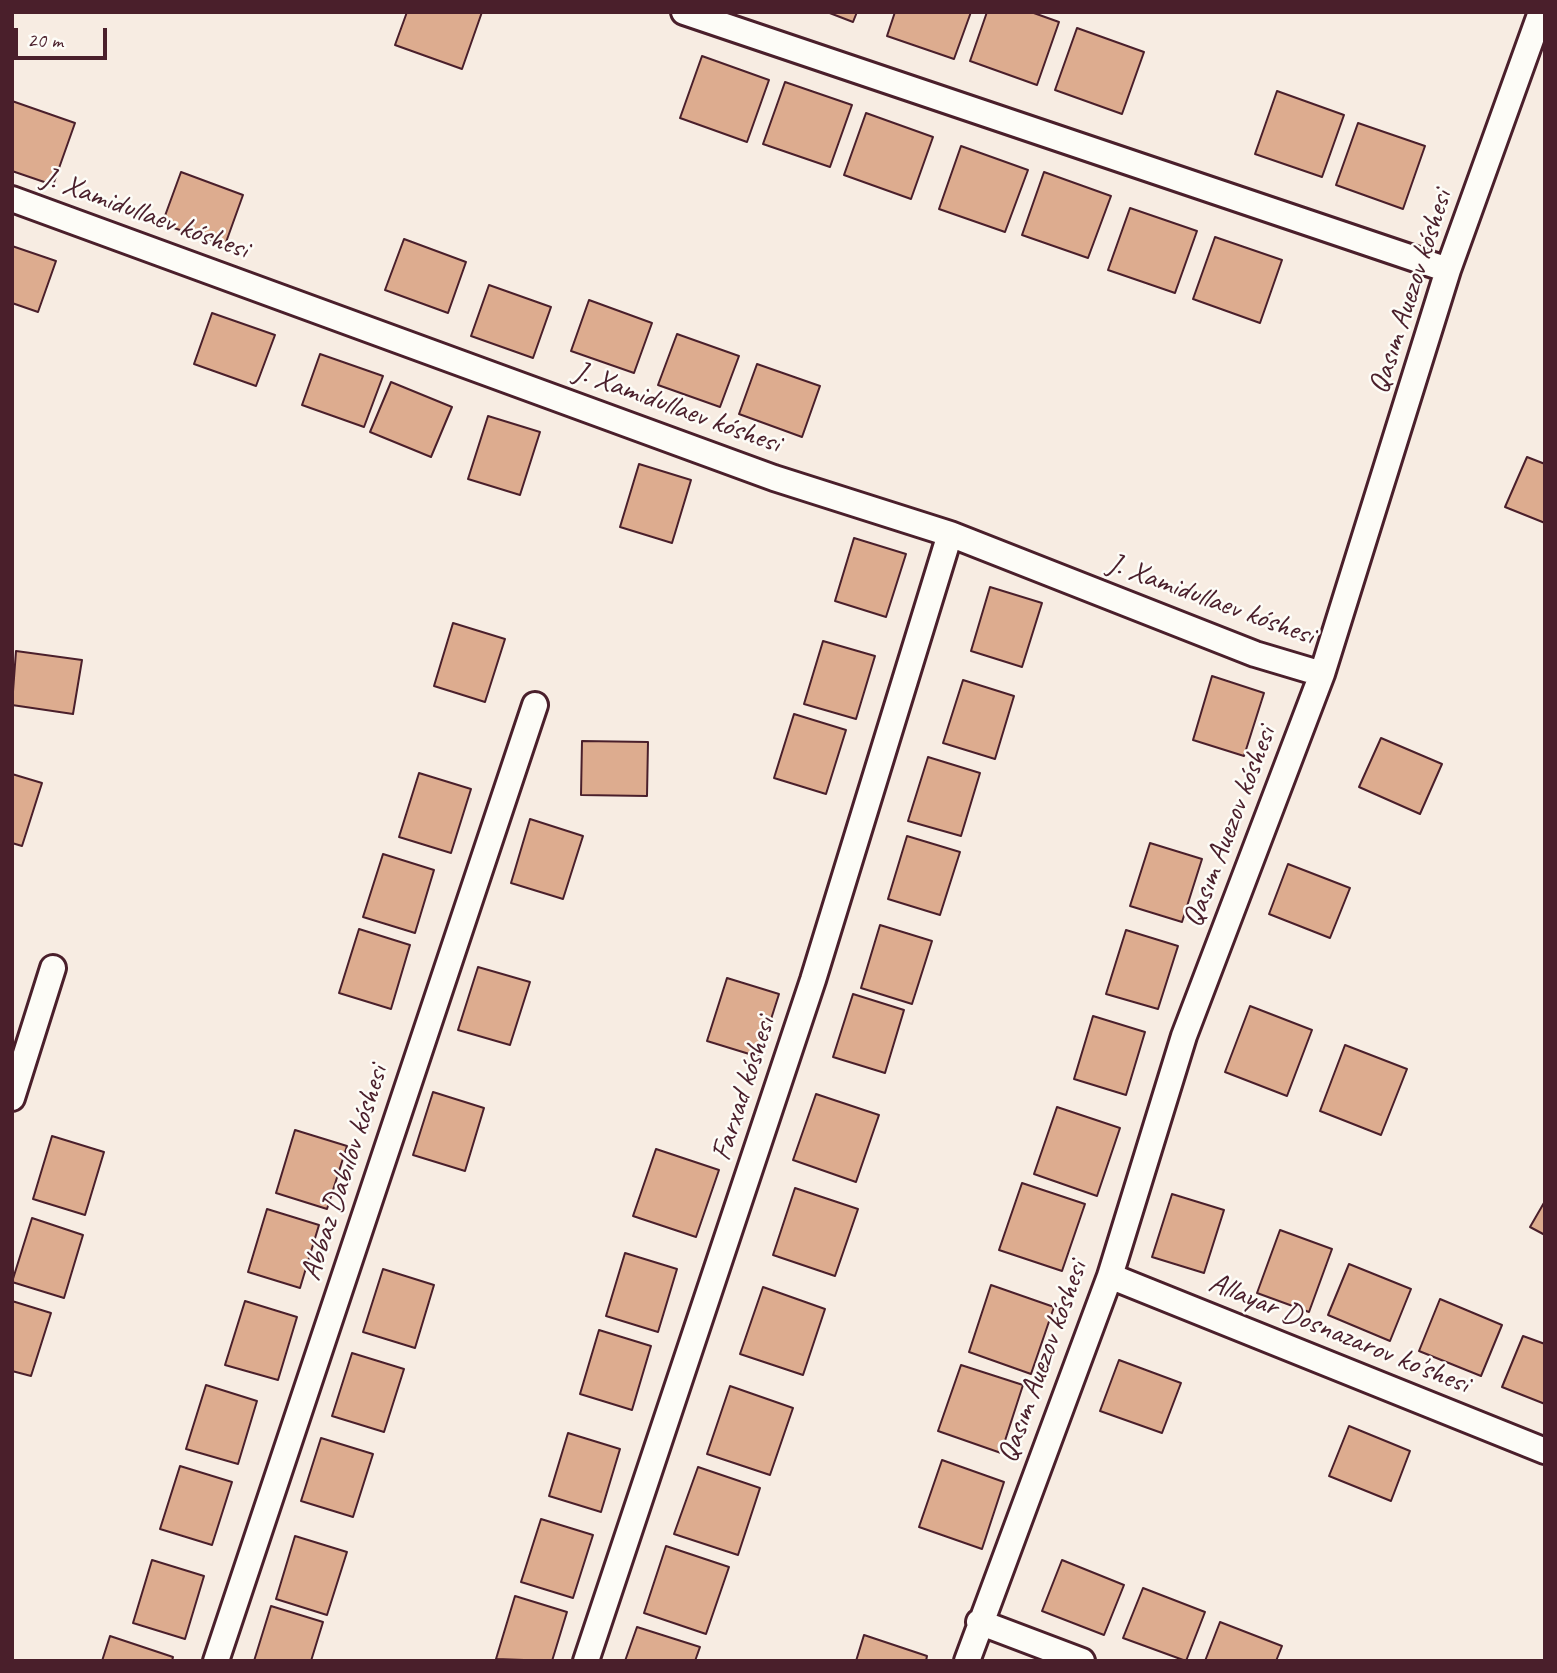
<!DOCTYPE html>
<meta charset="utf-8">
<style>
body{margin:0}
#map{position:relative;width:1557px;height:1673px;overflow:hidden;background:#f7ece2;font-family:Caveat,sans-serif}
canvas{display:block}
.frame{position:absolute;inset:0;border:14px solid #4a1f2b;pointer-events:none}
.scale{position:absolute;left:14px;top:28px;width:93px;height:32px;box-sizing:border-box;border:4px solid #4a1f2b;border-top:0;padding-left:9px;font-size:21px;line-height:24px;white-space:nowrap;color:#4a1f2b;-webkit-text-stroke:5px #fdfcf7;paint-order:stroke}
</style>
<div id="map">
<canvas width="1557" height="1673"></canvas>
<div class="frame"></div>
<div class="scale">20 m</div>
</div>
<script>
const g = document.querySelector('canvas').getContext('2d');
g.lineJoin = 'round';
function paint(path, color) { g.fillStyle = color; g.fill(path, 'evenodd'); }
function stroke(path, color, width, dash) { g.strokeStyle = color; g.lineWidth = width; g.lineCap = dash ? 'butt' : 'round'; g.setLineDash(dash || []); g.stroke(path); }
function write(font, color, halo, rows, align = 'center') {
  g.font = font + ' Caveat,sans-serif'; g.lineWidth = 5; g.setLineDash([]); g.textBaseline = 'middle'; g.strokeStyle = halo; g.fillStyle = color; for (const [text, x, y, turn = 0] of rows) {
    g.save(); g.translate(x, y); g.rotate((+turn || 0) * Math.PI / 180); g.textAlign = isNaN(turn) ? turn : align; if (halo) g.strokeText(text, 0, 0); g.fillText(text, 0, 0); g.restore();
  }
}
const building = new Path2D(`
 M407 12H482L462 69 395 45Z
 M827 12H857L853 22Z
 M895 12H971L954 59 887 36Z
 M987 12H1031L1059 22 1037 85 970 61Z
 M1077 28 1144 52 1122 114 1055 90Z
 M702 56 769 80 747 142 680 118Z
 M785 82 852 105 830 167 763 144Z
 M1277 91 1344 115 1322 177 1255 154Z
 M12 101 75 123 53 185 12 171Z
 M866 113 933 137 911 199 844 175Z
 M1358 123 1425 146 1403 209 1336 185Z
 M961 146 1028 170 1005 232 939 209Z
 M181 172 243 195 225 245 162 224Z
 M1044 172 1111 196 1088 258 1022 235Z
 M1130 208 1197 231 1175 293 1108 270Z
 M1215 237 1282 260 1260 323 1193 299Z
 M404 239 466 262 448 313 385 290Z
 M12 246 56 261 38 312 12 303Z
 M489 285 551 307 533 358 471 336Z
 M589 300 652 323 634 373 571 351Z
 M212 313 275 335 256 386 194 364Z
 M677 334 739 356 720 407 658 385Z
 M320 354 383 376 364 427 302 405Z
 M757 364 820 386 802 437 739 414Z
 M391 382 452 407 431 457 370 432Z
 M488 416 540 432 520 495 468 479Z
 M1527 457 1545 464V523L1505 507Z
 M639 464 691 480 672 543 620 527Z
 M854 538 906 554 886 617 835 601Z
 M990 587 1042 603 1022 667 971 651Z
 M453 623 505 639 485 702 434 686Z
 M823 641 875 656 856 719 804 704Z
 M16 651 82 660 73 714 12 705Z
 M1212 676 1264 693 1244 756 1193 740Z
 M963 680 1014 696 995 759 943 743Z
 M794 714 846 730 826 794 774 778Z
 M1381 738 1442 764 1420 814 1359 787Z
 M582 741 648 742 647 796 581 795Z
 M928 757 980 773 961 836 908 821Z
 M419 773 471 789 451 853 399 837Z
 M12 774 42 783 22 846 12 843Z
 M530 819 583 836 563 899 511 883Z
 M907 836 960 852 940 915 888 899Z
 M1150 843 1202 859 1182 922 1130 906Z
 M383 854 434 870 415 933 363 917Z
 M1288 864 1350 888 1330 938 1269 914Z
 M880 925 932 941 912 1004 861 988Z
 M359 929 410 945 391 1009 339 993Z
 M1126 930 1178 946 1158 1009 1106 994Z
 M478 967 530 982 510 1045 458 1030Z
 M727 978 779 994 759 1057 707 1041Z
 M853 994 904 1010 885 1073 833 1057Z
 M1250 1006 1312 1030 1287 1096 1225 1072Z
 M1093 1016 1145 1032 1126 1095 1074 1079Z
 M1345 1045 1407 1069 1381 1135 1320 1111Z
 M433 1092 484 1108 465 1171 413 1155Z
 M816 1094 879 1115 856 1182 793 1160Z
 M1057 1107 1120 1128 1097 1196 1034 1174Z
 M295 1130 347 1146 327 1209 276 1193Z
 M52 1136 104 1152 85 1215 33 1199Z
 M656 1149 719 1170 696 1237 633 1216Z
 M1022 1183 1085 1204 1062 1271 999 1250Z
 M795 1188 858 1209 835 1276 773 1255Z
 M1172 1194 1224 1210 1204 1273 1152 1257Z
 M1545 1201V1235L1530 1227Z
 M267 1209 319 1225 300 1288 248 1272Z
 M32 1218 83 1235 64 1298 12 1282Z
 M1280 1230 1332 1249 1309 1312 1257 1293Z
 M625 1253 677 1269 658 1332 606 1316Z
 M1349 1264 1411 1289 1390 1341 1328 1315Z
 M383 1269 434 1285 415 1348 363 1332Z
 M991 1285 1054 1307 1031 1374 969 1352Z
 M763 1287 825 1309 803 1375 740 1354Z
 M1440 1299 1502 1325 1481 1376 1419 1351Z
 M12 1301 51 1313 31 1376 12 1371Z
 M245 1301 297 1317 278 1380 225 1365Z
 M599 1330 651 1346 632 1410 580 1394Z
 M1523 1336 1545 1344V1404L1502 1387Z
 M352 1353 404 1369 384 1432 332 1416Z
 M1119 1360 1181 1383 1162 1433 1100 1411Z
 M961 1365 1023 1385 1001 1453 938 1431Z
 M206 1385 257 1401 238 1464 186 1449Z
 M730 1386 793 1408 770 1475 707 1454Z
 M1349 1426 1410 1451 1391 1501 1329 1476Z
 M568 1433 620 1449 601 1512 549 1496Z
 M321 1438 373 1454 353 1517 301 1501Z
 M942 1460 1004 1482 982 1549 919 1527Z
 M180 1466 232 1482 212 1545 160 1529Z
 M698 1467 760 1488 738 1555 674 1534Z
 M541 1519 593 1535 573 1598 521 1582Z
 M295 1536 347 1552 327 1615 276 1599Z
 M666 1546 729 1567 706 1634 644 1613Z
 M152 1560 204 1576 185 1639 133 1623Z
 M1062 1560 1124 1585 1104 1635 1042 1611Z
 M1143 1588 1205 1612 1186 1661 1123 1638Z
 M515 1596 567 1612 552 1661 496 1659Z
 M271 1606 323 1622 311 1661H254Z
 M1220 1622 1282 1646 1276 1661H1205Z
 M637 1627 700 1647 695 1661H625Z
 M864 1635 927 1656 926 1661H856Z
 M110 1636 173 1657 172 1661H102Z`);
const minor = new Path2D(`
 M684 12 1448 270
 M12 199 774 478 950 534 1255 654 1322 674
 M12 1098 53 968
 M1110 1276 1545 1451
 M979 1622 1082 1661
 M216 1661 535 705
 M586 1661 813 980 950 534
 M967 1661 1110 1276 1184 1036 1322 674 1448 270 1541 12`);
const streetNames = [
 ["J. Xamidullaev kóshesi",145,214,20],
 ["Qasım Auezov kóshesi",1411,292,-72],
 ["J. Xamidullaev kóshesi",677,408,20],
 ["J. Xamidullaev kóshesi",1211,600,20],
 ["Qasım Auezov kóshesi",1230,827,-69],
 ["Farxad kóshesi",744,1089,-72],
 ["Abbaz Dabılov kóshesi",345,1173,-72],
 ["Allayar Dosnazarov ko'shesi",1339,1334,22],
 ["Qasım Auezov kóshesi",1043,1362,-70]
];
paint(building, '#ddac8f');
stroke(building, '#4a1f2b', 2);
stroke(minor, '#4a1f2b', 30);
stroke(minor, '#fdfcf7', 24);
write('30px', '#4a1f2b', '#fdfcf7', streetNames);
</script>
